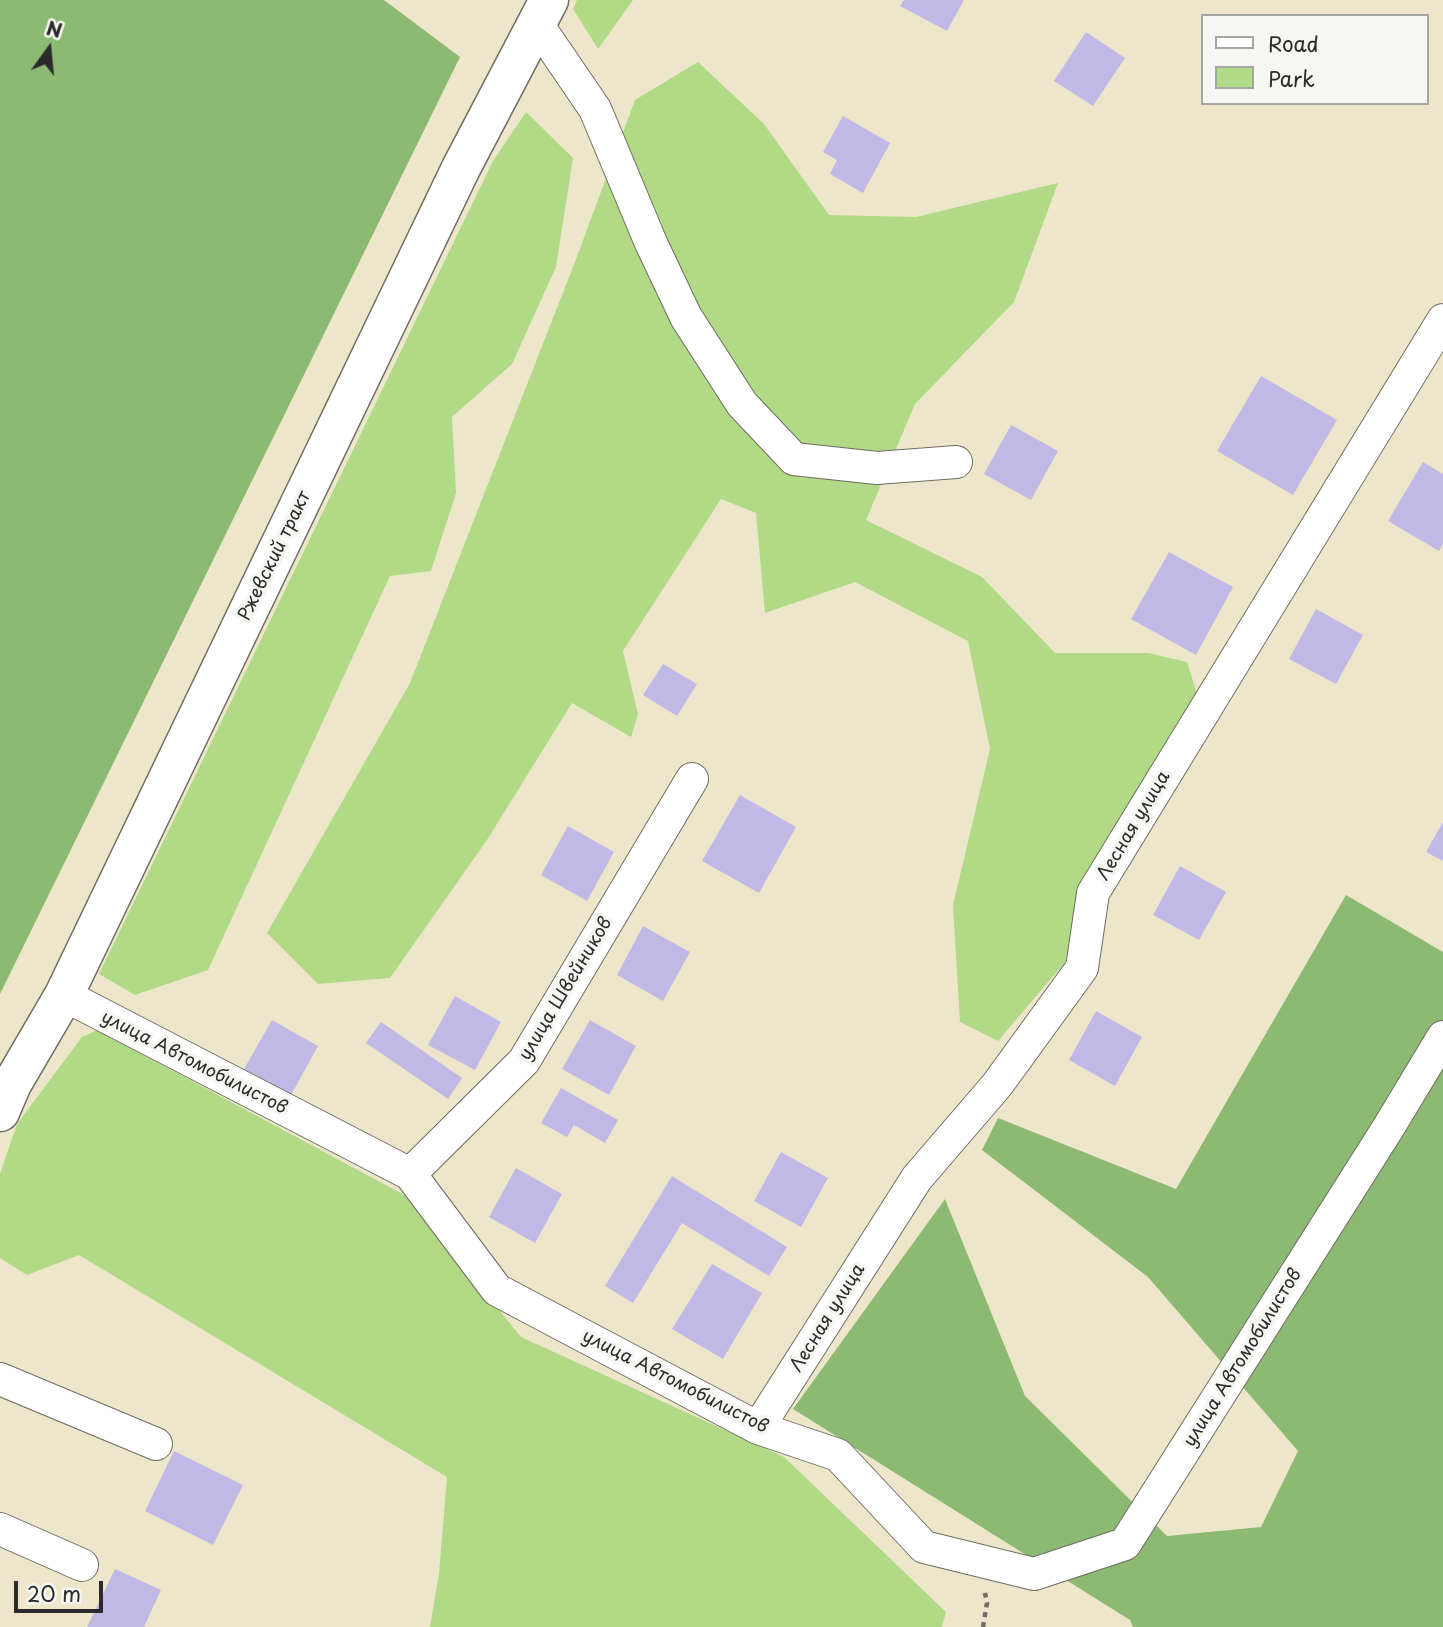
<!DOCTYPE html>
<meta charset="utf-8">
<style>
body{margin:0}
#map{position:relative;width:1443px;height:1627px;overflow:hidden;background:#eee6cb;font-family:"Playpen Sans",sans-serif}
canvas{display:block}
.legend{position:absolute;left:1201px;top:14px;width:228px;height:91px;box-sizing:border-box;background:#f6f6f2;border:2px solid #a5a5a2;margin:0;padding:9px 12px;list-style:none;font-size:21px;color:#2b2b2b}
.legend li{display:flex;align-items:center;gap:14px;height:35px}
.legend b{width:35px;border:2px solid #a5a5a2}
.north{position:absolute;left:14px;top:14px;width:70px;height:70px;-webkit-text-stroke:5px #f6f6f2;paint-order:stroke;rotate:15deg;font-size:19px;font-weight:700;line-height:28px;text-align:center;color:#2b2b2b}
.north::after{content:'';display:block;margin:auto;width:24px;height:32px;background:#2b2b2b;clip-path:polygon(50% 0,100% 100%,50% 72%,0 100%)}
.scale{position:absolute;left:14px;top:1581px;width:89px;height:32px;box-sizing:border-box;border:4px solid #2b2b2b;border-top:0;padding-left:9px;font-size:21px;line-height:24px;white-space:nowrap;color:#2b2b2b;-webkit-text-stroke:5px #f6f6f2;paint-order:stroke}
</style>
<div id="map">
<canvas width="1443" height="1627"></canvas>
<ul class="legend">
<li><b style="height:9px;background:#fff"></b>Road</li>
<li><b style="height:19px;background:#b0da85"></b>Park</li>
</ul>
<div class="north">N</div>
<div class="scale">20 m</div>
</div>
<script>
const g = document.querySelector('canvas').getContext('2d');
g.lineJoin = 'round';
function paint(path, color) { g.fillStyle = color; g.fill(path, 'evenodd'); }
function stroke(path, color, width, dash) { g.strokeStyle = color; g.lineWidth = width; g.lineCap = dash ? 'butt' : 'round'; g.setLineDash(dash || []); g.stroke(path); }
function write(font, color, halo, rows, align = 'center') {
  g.font = font + ' "Playpen Sans",sans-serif'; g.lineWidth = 7; g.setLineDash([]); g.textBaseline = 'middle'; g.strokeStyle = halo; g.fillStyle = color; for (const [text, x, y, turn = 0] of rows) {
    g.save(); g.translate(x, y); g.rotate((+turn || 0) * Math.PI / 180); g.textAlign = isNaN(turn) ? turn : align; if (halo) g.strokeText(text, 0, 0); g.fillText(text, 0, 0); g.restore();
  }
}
const green = new Path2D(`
 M577 0H633L598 49 573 9Z
 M698 62 764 124 829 215 916 217 1058 183 1014 302 915 404 866 520 982 577 1055 653H1148L1187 662 1199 700 1083 880 1066 961 998 1041 960 1022 953 905 990 749 968 641 855 582 765 613 756 513 721 499 623 651 638 714 631 737 572 703 487 840 390 978 318 984 267 933 410 683 575 262 635 100Z
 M526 112 573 158 556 267 512 364 452 417 456 493 431 571 390 576 208 970 135 995 99 974 493 161Z
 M97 1030 408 1197 521 1337 784 1457 946 1612 942 1627H430L439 1573 447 1477 79 1255 27 1275 0 1258V1174L17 1124 82 1037Z`);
const forest = new Path2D(`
 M0 0H384L460 57 0 994Z
 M1346 895 1443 952V1627H1133L1130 1620 793 1409 945 1199 1025 1396 1167 1536 1261 1527 1298 1451 1148 1277 982 1150 998 1118 1176 1189Z`);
const building = new Path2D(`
 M904 0H964L947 31 900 6Z
 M1086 32 1125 58 1093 106 1054 81Z
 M843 116 890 143 863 193 830 174 837 160 823 152Z
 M1261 376 1337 420 1293 495 1217 451Z
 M1011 425 1058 451 1031 500 984 474Z
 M1423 462 1443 474V544L1439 551 1388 521Z
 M1169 552 1233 587 1196 655 1131 619Z
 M1316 609 1363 635 1336 684 1289 659Z
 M663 664 697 684 677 716 643 695Z
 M740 795 796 827 759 893 702 861Z
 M1443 822V861L1426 852Z
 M568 826 614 852 587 901 541 875Z
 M1180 866 1226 892 1199 940 1153 915Z
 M643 926 690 952 663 1001 617 975Z
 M455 996 501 1022 475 1070 428 1045Z
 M1096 1011 1142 1037 1115 1086 1069 1060Z
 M272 1020 318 1046 291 1095 244 1069Z
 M590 1020 636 1046 609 1095 562 1069Z
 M381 1022 462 1078 448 1099 366 1043Z
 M561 1088 618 1120 605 1143 574 1125 567 1137 541 1123Z
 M781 1152 828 1178 801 1227 754 1201Z
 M516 1168 562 1194 535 1243 489 1217Z
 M672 1176 787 1247 769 1276 682 1223 633 1303 605 1286Z
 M712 1264 762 1293 723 1359 672 1329Z
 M174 1451 243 1485 213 1545 145 1511Z
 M115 1569 161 1590 144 1627H87Z`);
const path = new Path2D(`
 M983 1627 987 1603 985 1593`);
const minor = new Path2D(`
 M537 24 595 109 651 243 686 317 742 404 794 459 877 468 956 462
 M64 995 410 1174 497 1290 758 1428 838 1455 924 1547 1034 1574 1125 1544 1390 1125 1443 1037
 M410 1174 524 1061 692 779
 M0 1379 156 1444
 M758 1428 917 1178 997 1085 1082 968 1093 893 1443 320
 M0 1529 82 1565`);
const major = new Path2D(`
 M0 1112 12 1084 64 995 461 168 549 0`);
const streetNames = [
 ["Ржевский тракт",275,556,-64],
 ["Лесная улица",1134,826,-59],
 ["улица Швейников",566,989,-59],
 ["улица Автомобилистов",194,1063,27],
 ["Лесная улица",828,1318,-58],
 ["улица Автомобилистов",1243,1358,-58],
 ["улица Автомобилистов",675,1382,27]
];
paint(green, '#b0da85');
paint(forest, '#8cba72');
paint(building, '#c1b9e5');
stroke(minor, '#6f6c63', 34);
stroke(major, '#6f6c63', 41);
stroke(path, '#6f6c63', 4.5, [5, 5]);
stroke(minor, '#fff', 32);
stroke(major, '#fff', 38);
write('18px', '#2b2b2b', '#f6f6f2', streetNames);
</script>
